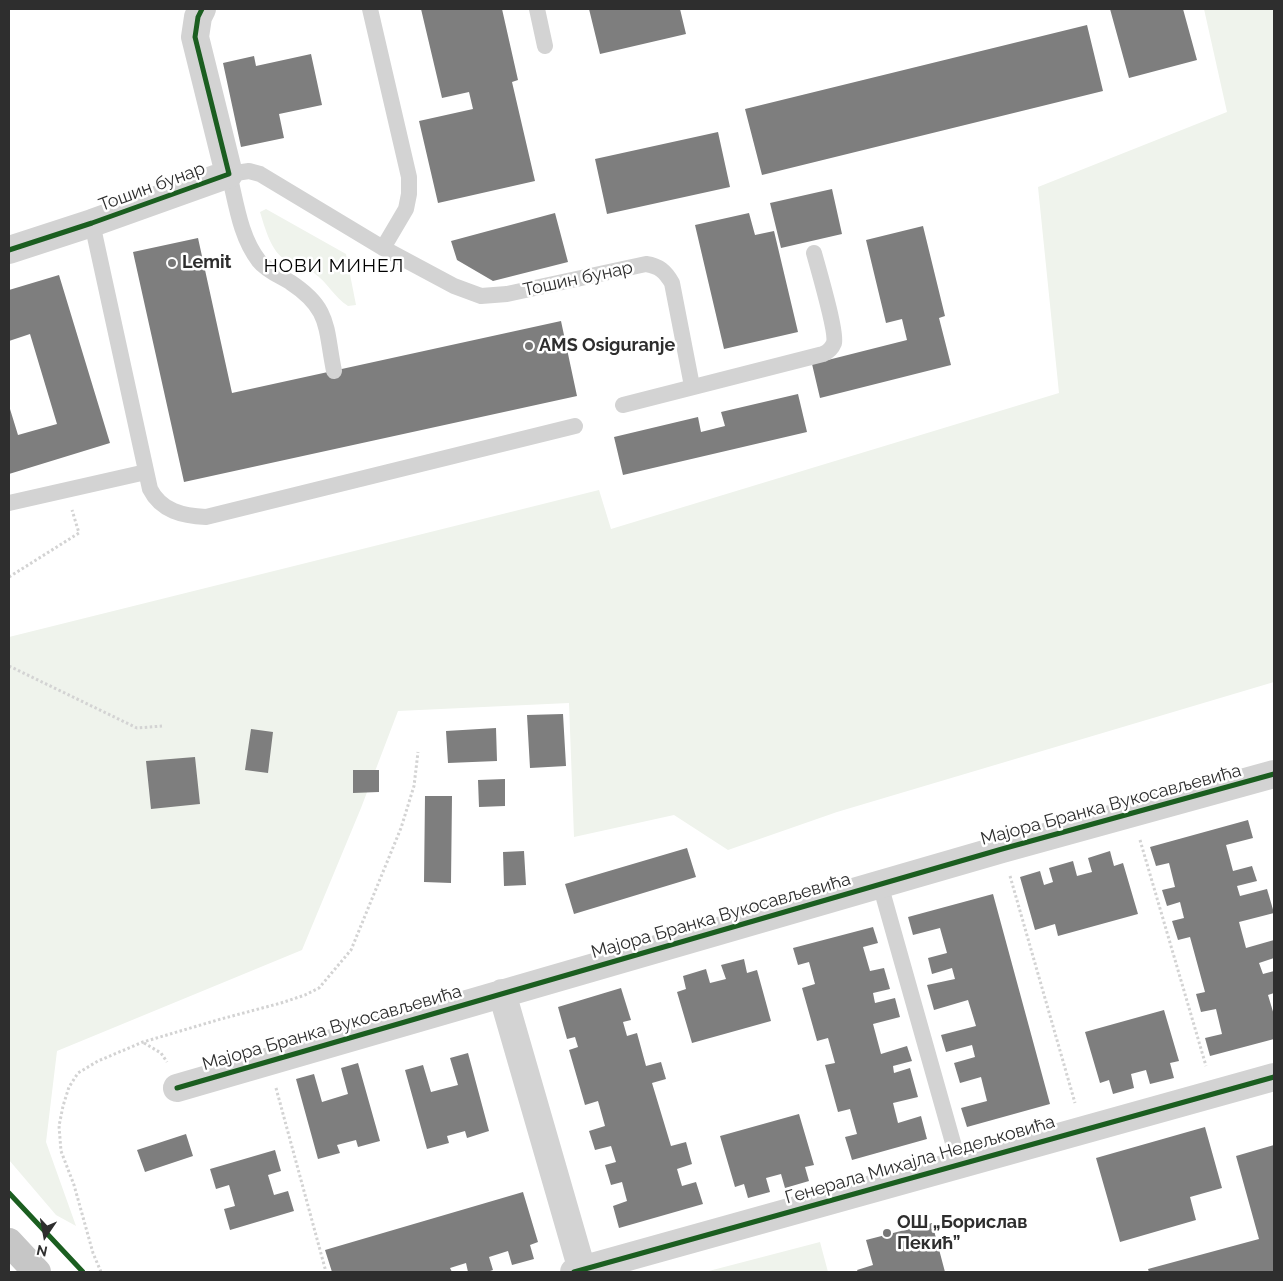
<!DOCTYPE html>
<meta charset="utf-8">
<style>
body{margin:0}
#map{position:relative;width:1283px;height:1281px;overflow:hidden;background:#fff;font-family:Raleway,sans-serif}
canvas{display:block}
.frame{position:absolute;inset:0;border:10px solid #2e2e2e;pointer-events:none}
.north{position:absolute;left:20px;top:1211px;width:50px;height:50px;-webkit-text-stroke:4px #fff;paint-order:stroke;rotate:192deg;font-size:14px;font-weight:700;line-height:20px;text-align:center;color:#2e2e2e}
.north::after{content:'';display:block;margin:auto;width:18px;height:22px;background:#2e2e2e;clip-path:polygon(50% 0,100% 100%,50% 72%,0 100%)}
</style>
<div id="map">
<canvas width="1283" height="1281"></canvas>
<div class="frame"></div>
<div class="north">N</div>
</div>
<script>
const g = document.querySelector('canvas').getContext('2d');
g.lineJoin = 'round';
function paint(path, color) { g.fillStyle = color; g.fill(path, 'evenodd'); }
function stroke(path, color, width, dash) { g.strokeStyle = color; g.lineWidth = width; g.lineCap = dash ? 'butt' : 'round'; g.setLineDash(dash || []); g.stroke(path); }
function write(font, color, halo, rows, align = 'center') {
  g.font = font + ' Raleway,sans-serif'; g.lineWidth = 5; g.setLineDash([]); g.textBaseline = 'middle'; g.strokeStyle = halo; g.fillStyle = color; for (const [text, x, y, turn = 0] of rows) {
    g.save(); g.translate(x, y); g.rotate((+turn || 0) * Math.PI / 180); g.textAlign = isNaN(turn) ? turn : align; if (halo) g.strokeText(text, 0, 0); g.fillText(text, 0, 0); g.restore();
  }
}
const green = new Path2D(`
 M1204 9H1274V682L837 812 728 850 674 815 574 837 569 703 398 711 361 808 302 950 57 1051 46 1142 76 1226 56 1215 9 1160V637L599 490 611 529 1059 393 1038 187 1227 112Z
 M266 209 346 254 356 305 348 306C334 297 328 283 314 273 306 267 295 266 286 260 271 252 265 228 260 212Z
 M820 1242 828 1272H705Z`);
const building = new Path2D(`
 M421 9H502L518 80 512 82 535 181 438 203 419 121 473 109 469 92 442 98Z
 M589 9H680L686 34 600 54Z
 M1110 9H1183L1197 60 1129 78Z
 M1087 25 1103 91 762 175 745 109Z
 M311 54 322 105 279 114 284 138 241 147 223 63 254 56 256 66Z
 M718 132 730 187 607 214 595 159Z
 M832 189 842 234 781 248 770 203Z
 M555 213 568 262 493 281 457 260 451 241Z
 M749 213 755 235 774 231 798 332 724 349 695 225Z
 M923 226 945 316 939 318 951 365 820 398 812 364 907 340 902 319 886 323 866 240Z
 M198 238 232 393 561 321 577 396 184 482 133 252Z
 M59 275 110 443 9 474V409H10L18 435 57 424 30 334 9 341V290Z
 M798 394 807 432 623 475 614 437 698 417 701 432 725 426 721 412Z
 M563 714 566 766 530 768 527 715Z
 M496 728 497 761 448 763 446 731Z
 M251 729 273 732 268 773 245 770Z
 M195 757 200 804 151 809 146 761Z
 M353 770H379V792L353 793Z
 M505 779V806L479 807 478 780Z
 M425 796H452L451 883 424 882Z
 M1248 820 1253 838 1226 845 1233 871 1252 866 1257 881 1237 886 1240 896 1267 889 1274 913 1239 922 1246 948 1274 940V958L1259 963 1263 974 1274 971V993L1268 995 1274 1015V1039L1210 1056 1205 1038 1222 1034 1216 1009 1201 1012 1196 994 1205 992 1190 937 1178 940 1172 921 1184 918 1180 902 1167 906 1162 890 1175 887 1169 863 1156 866 1150 847Z
 M687 848 696 877 574 914 565 884Z
 M524 851 526 885 504 886 503 852Z
 M1110 851 1114 866 1123 863 1138 914 1058 936 1055 924 1035 930 1020 877 1040 871 1044 885 1053 882 1049 868 1073 861 1077 876 1092 872 1088 858Z
 M993 894 1050 1104 967 1127 961 1108 987 1101 981 1077 960 1083 954 1063 975 1057 972 1045 946 1052 941 1035 976 1026 968 1000 934 1010 927 985 955 979 952 968 932 974 928 958 947 953 940 928 913 935 908 917Z
 M873 927 878 943 863 947 870 971 884 968 890 989 873 993 875 1003 895 998 900 1017 873 1024 881 1054 907 1046 912 1061 893 1066 894 1073 910 1068 918 1097 893 1103 898 1123 921 1116 927 1139 852 1160 845 1137 857 1134 850 1109 838 1112 825 1065 835 1063 828 1038 817 1041 802 988 815 984 809 962 798 965 793 948Z
 M744 959 747 973 757 970 771 1021 692 1043 677 992 686 989 683 976 706 969 710 983 726 979 721 965Z
 M621 988 631 1020 623 1022 627 1036 637 1033 646 1066 661 1062 666 1079 652 1083 671 1146 686 1142 692 1164 677 1169 682 1186 696 1182 703 1204 619 1228 613 1206 627 1201 622 1182 611 1185 605 1165 616 1162 611 1146 595 1150 589 1131 605 1126 598 1101 585 1105 569 1050 578 1047 575 1037 567 1039 558 1007Z
 M1164 1010 1179 1061 1170 1063 1174 1078 1150 1084 1146 1070 1131 1074 1134 1088 1113 1094 1109 1080 1100 1083 1085 1032Z
 M468 1053 489 1131 467 1138 465 1131 447 1136 449 1143 427 1149 405 1070 423 1065 431 1092 458 1085 450 1058Z
 M358 1063 380 1141 358 1147 356 1140 337 1145 340 1153 318 1159 296 1079 314 1074 322 1102 348 1094 341 1068Z
 M799 1114 814 1165 805 1167 809 1181 785 1188 781 1174 766 1178 770 1192 748 1198 744 1184 735 1187 720 1136Z
 M1205 1127 1222 1188 1190 1197 1196 1220 1120 1242 1096 1158Z
 M186 1134 193 1156 145 1172 137 1150Z
 M1274 1145V1272H1149L1148 1269 1259 1239 1236 1156Z
 M275 1150 281 1171 268 1175 274 1195 288 1191 294 1211 230 1230 224 1209 235 1206 229 1185 216 1189 210 1169Z
 M523 1192 538 1242 530 1245 534 1259 512 1265 508 1251 489 1257 493 1270 487 1272H468L466 1263 450 1268 452 1272H332L325 1250Z
 M932 1223 945 1272H858L857 1270 873 1265 866 1240Z`);
const path = new Path2D(`
 M9 577 79 533 72 510
 M9 666 137 728 162 726
 M1140 840 1206 1066
 M1010 876 1075 1103
 M144 1043 161 1053 167 1062
 M276 1088 326 1272
 M101 1272 93 1253 74 1185 61 1151 59 1126 63 1106 69 1087 78 1073 98 1061 143 1042 221 1019 281 1003 305 995 319 988 351 950 401 828 414 786 418 752`);
const lane = new Path2D(`
 M370 9 409 177V194L406 209 383 248
 M537 9 545 46
 M92 223 150 489C161 511 183 516 206 517L575 426
 M334 371C325 327 331 309 290 282 280 276 266 270 259 261 240 237 236 202 229 174L249 171 260 174 383 248 454 286 481 296 507 294 646 264C659 266 665 271 672 283L692 386
 M623 405 823 354C828 352 832 348 834 343 837 332 818 268 814 253
 M9 503 146 472
 M880 884 959 1164`);
const street = new Path2D(`
 M9 250 92 223 229 174 195 37 198 17 202 9
 M502 993 582 1270
 M177 1088 1002 849 1274 774
 M574 1272 1274 1077`);
const primary = new Path2D(`
 M9 1242 37 1272`);
const cycleway = new Path2D(`
 M9 250 92 223 229 174 195 37 198 17 202 9
 M177 1088 1002 849 1274 774
 M9 1193 83 1272
 M574 1272 1274 1077`);
const markers = [
 [172,263,5,"#777"],
 [529,346,5,"#777"],
 [887,1233,5,"#777"]
];
const streetNames = [
 ["Тошин бунар",152,187,-20],
 ["Тошин бунар",578,279,-12],
 ["Мајора Бранка Вукосављевића",1111,805,-15],
 ["Мајора Бранка Вукосављевића",721,916,-16],
 ["Мајора Бранка Вукосављевића",332,1028,-16],
 ["Генерала Михајла Недељковића",920,1160,-16]
];
const poiNames = [
 ["Lemit",182,263],
 ["AMS Osiguranje",539,346],
 ["ОШ „Борислав",897,1223],
 ["Пекић”",897,1244]
];
const neighbourhoodNames = [
 ["НОВИ МИНЕЛ",334,266]
];
paint(green, '#eff3ec');
paint(building, '#7e7e7e');
stroke(path, '#d3d3d3', 3, [2.5, 2.5]);
stroke(lane, '#d3d3d3', 16);
stroke(street, '#d3d3d3', 28);
stroke(primary, '#c6c6c6', 28);
stroke(cycleway, '#1b5e20', 5);
for (const [x, y, r, color] of markers) { const dot = new Path2D(); dot.arc(x, y, r, 0, 2 * Math.PI); g.fillStyle = color; g.fill(dot); stroke(dot, '#fff', 2); }
write('18px', '#2e2e2e', '#fff', streetNames);
write('bold 18px', '#2e2e2e', '#fff', poiNames, 'left');
g.letterSpacing = '1px';
write('19px', '#000', '#fff', neighbourhoodNames);
g.letterSpacing = '0px';
</script>
